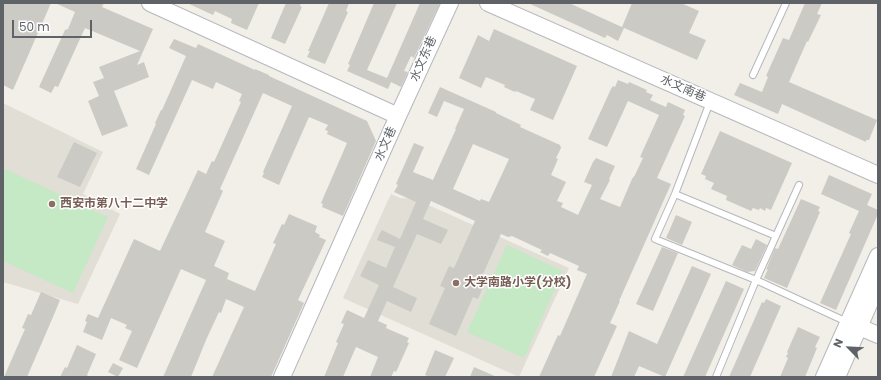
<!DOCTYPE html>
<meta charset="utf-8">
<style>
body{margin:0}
#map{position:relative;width:881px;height:380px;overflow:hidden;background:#f1efe8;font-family:Poppins,sans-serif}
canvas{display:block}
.frame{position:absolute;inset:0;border:4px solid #5f6368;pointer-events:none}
.north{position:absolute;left:829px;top:328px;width:40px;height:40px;-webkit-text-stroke:3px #fff;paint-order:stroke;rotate:294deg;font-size:11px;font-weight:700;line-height:16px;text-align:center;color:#5f6368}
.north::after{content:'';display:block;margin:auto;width:14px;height:18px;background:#5f6368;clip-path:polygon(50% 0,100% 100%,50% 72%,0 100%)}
.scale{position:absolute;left:12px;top:20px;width:80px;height:18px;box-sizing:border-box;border:2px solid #5f6368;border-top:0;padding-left:5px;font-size:12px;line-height:14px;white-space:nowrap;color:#5f6368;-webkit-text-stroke:3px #fff;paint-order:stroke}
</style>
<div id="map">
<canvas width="881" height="380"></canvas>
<div class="frame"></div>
<div class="north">N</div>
<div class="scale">50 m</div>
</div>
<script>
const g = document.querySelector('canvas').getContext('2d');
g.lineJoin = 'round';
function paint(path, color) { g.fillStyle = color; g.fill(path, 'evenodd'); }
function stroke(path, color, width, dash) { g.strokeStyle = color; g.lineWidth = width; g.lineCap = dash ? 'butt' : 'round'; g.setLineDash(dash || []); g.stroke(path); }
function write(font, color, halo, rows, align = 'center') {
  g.font = font + ' Poppins,"Noto Sans SC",sans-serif'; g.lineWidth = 3; g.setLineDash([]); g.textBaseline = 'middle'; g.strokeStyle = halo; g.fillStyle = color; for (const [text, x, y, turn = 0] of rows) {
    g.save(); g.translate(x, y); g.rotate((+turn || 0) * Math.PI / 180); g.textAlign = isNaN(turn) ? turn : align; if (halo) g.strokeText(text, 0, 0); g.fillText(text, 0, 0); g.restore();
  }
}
const education = new Path2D(`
 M3 103 103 152 83 194 120 214 78 304 3 282Z
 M391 194 400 198 415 199 569 268 519 377 343 298Z`);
const green = new Path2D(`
 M3 168 108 217 73 293 3 261Z
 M507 245 563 271 524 358 467 332Z`);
const building = new Path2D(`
 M3 3H51L13 90 3 85Z
 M55 3H104L102 7 153 29 137 65 144 62 149 77 114 91 128 126 102 136 88 101 99 96 93 82 104 78 99 67 140 51 85 28 58 87 55 86 51 93 39 87 65 30 68 29 75 12Z
 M187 3H259L247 30 231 23 232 19 215 11 213 15Z
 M286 3H301L300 6 302 7 285 44 271 38Z
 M329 3H349L346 11 348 12 325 64 307 57 310 51H308Z
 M374 3H397L367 70 387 78 420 3H440L414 58 411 56 404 71 408 72 401 87 391 82 388 89 347 71 350 65 348 64Z
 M528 3H569L624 28 618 41 607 35 605 38Z
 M632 3H681L699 11 689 33 706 40 697 60 622 27Z
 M805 3H822L817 14 821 15 808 42 807 41 789 82 877 120 869 140H866V142L782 104 778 114 734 95 740 83 762 92 768 77 766 76 783 38 789 40Z
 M494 29 577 66 553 120 530 110 535 99 516 91 515 92 504 87 505 85 486 77 481 88 459 78 478 35 489 41Z
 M174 39 196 48 198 44 255 70V69L269 75V76L367 121 376 141 343 216 322 207 323 204 321 203 347 143 327 134 328 131 325 130 328 125 309 117 279 185 262 177 264 173 263 172 292 106 263 93 220 189 223 191 205 232 225 241 214 266 229 273 227 279 255 291 276 244 273 243 282 224 284 225 289 214 317 226 315 232 320 235 319 237 326 240 298 300 304 303 271 377H212L244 307 226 299 221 313 219 312 206 340 191 377H163L206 280 181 269 137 368 119 360 132 331 125 328 127 325 111 318 102 340 83 332 87 322 85 321 88 314 98 318 134 239 160 251 198 170 206 174 212 161 214 162 241 102 239 101 242 94 216 82 213 89 192 80 149 175 136 169 156 124 155 123 161 110H162L186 56 169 48Z
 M618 80 628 84 629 82 647 90 646 92 653 95 650 100 666 107 668 102 685 110 683 115 685 116 657 178 671 184 619 301H620L610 323 617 326 594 377H539L558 335 560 336 587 274 577 270 579 266 550 253 548 256 540 252 542 250 512 236 508 237 501 234 479 283 484 285 478 299 473 297 456 336 429 324 445 288 440 286 449 266 454 268 475 221 431 201 423 219 448 230 441 244 417 234 393 287 417 298 411 312 387 301 378 321 387 325 386 328 409 338 407 342 409 343 396 372 394 371 391 377H370L378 357 356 347 343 377H324L338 343 336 342 344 324 341 323 347 310 364 318 379 285 360 276 368 260 386 268 395 247 377 240 379 235 382 230 400 239 416 202 394 192 398 185 396 184 414 143 424 147 413 172 433 180 456 129H455L464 109 444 101 437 117 428 113 440 87 496 112V113L521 125 520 127 560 145 561 148 556 158 558 159 551 175 566 182 557 201 563 203 561 207 578 215 592 185 584 182 593 162 596 158 615 166 609 179 610 180 600 199 620 207 632 179 635 175 643 158 640 157 659 115 628 101 607 147 588 139 611 89 613 86 615 87ZM473 144 509 159 489 202 481 199 480 201 453 189Z
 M720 131 792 163 771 210 766 208 765 211 760 208 759 210 753 208 751 211 726 200 727 196 711 189 714 183 705 179 706 176 701 174Z
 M74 142 97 153 80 187 57 177Z
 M829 175 872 194 867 205 878 210V214L836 310 820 303 851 234 849 233 859 211 821 194Z
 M801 199 820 207 818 211 820 212 787 288 764 278 768 269 766 270 775 248 778 249Z
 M676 215 692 222 682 245 666 238Z
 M756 239 767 245 755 271 747 272 732 265 742 245 751 249Z
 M662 247 678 253 653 311 636 304Z
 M692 266 711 274 665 377 639 366 634 377H611L629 331 657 344Z
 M726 281 744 289 705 377H683Z
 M41 292 60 300 53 317 27 377H4L25 329 22 328 28 314 31 315Z
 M766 299 781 306 750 377H729L762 302 764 303Z
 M798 327 820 337 815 347 817 348 805 377H780L788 358 786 357 788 353 787 352Z
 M77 345 96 354 87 375 89 377H60L65 367 67 368Z
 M435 350 454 358 445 377H430L425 375Z
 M113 363 123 368 118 377 108 372Z
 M474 367 497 377H470Z`);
const service = new Path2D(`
 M753 75 786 3
 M710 102 675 194 655 239 756 280 847 322
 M675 194 776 236
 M716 377 756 280 799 185`);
const tertiary = new Path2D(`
 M150 3 398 116
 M488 3 878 175
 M850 323 878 335
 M282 377 398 116 450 3
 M824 377 878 256
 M837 377 878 284`);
const markers = [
 [52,204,4,"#8d6e63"],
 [456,283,4,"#8d6e63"]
];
const streetNames = [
 ["水文东巷",424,59,-66],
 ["水文南巷",683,89,24],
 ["水文巷",386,144,-66]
];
const educationNames = [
 ["西安市第八十二中学",60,204],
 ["大学南路小学(分校)",464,283]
];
paint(education, '#e1ded6');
paint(green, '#c5e8c5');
paint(building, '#cccac5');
stroke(service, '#b5b8bc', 8);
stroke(tertiary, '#b5b8bc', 18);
stroke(service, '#fff', 6);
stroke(tertiary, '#fff', 16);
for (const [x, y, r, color] of markers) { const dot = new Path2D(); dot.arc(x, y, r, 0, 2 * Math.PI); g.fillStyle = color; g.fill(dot); stroke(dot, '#fff', 1.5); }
write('12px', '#5f6368', '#fff', streetNames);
write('bold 12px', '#785e54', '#fff', educationNames, 'left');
</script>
